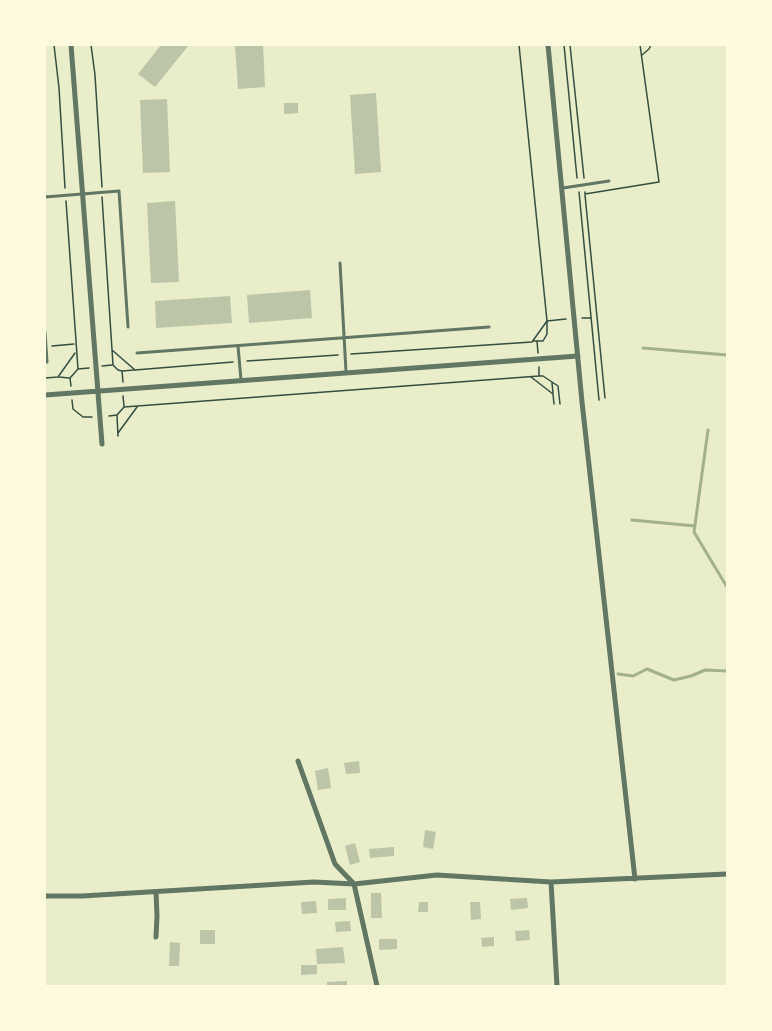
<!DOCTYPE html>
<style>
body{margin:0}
#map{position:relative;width:772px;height:1031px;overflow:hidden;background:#e9edc9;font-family:Bitter,serif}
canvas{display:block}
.frame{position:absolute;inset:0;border:46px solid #fefae0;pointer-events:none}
</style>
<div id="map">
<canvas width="772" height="1031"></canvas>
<div class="frame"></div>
</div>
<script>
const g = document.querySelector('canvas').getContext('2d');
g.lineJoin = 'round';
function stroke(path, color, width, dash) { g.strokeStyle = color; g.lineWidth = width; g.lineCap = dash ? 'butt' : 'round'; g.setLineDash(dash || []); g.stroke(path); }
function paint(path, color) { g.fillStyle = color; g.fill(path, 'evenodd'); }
const stream = new Path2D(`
 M643 348 727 355
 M708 430 694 532 727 587
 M632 520 695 526
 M618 674 633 676 647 669 674 680 691 676 705 670 727 671`);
const building = new Path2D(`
 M161 45H189L155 87 138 74Z
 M235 45H263L265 87 238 89Z
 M376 93 381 172 355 174 350 95Z
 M167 99 170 172 143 173 140 100Z
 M284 103H298V113L284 114Z
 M175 201 179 282 151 283 147 203Z
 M310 290 312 318 249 323 247 295Z
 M230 296 232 323 156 328 155 301Z
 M359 761 360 773 346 774 344 763Z
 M328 768 331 788 318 790 315 771Z
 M425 830 436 832 433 849 423 847Z
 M355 843 360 862 350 865 345 846Z
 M394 847V856L370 858 369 849Z
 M371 893H381L382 918H371Z
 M346 898V910H328V899Z
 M527 898 528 908 511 910 510 899Z
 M316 901 317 913 302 914 301 902Z
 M419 902H428V912H418Z
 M470 902H480L481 919 471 920Z
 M350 921 351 931 336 932 335 922Z
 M200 930H215V944H200Z
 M529 930 530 940 516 941 515 931Z
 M494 937V946L482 947 481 938Z
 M379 939H397V949L379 950Z
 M170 942 180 943 179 966H169Z
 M343 947 345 963 317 964 316 949Z
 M301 965H317V974L301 975Z
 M347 981V986H327V982Z`);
const path = new Path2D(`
 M54 45 59 88 65 188
 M91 45 95 75 102 187
 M564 45 577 178
 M570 45 584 178
 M642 55 649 49 651 45
 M579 192 599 400
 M585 192V194L659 182 640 45
 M585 195 605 398
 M102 197 113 365 118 370 122 371 123 382
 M66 201 78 369 70 378 71 386
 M582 318H591
 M533 341H543L547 334V321L566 319
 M537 341 538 353
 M52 346 74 344
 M112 350 135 370 233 362
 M351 354 532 342 547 321 519 45
 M247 361 338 355
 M102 366 112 365
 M78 369 89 368
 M122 371 134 370
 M539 376H543L558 386 560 404
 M59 377 69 378
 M531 377 553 394 554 404
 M45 378 58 377 75 353
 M552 383 553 393
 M123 396 124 406
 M72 400 73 409 83 417H92
 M109 416 117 415 124 407 539 376V367
 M117 416 118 436
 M118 433 137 407`);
const service = new Path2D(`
 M563 188 609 181
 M45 197 119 191 128 327
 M340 263 346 372
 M45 332 47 362H45
 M238 346 241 380
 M137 353 489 327`);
const minor = new Path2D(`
 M71 45 102 444
 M548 45 582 402 635 879
 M45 395 578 356
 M298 761 335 864 354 884 377 986
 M551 882 557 986
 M156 892 157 916 156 937
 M45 896H82L314 882 354 884 437 875 551 882 727 874`);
stroke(stream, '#a3b18a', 3);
paint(building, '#bcc5a7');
stroke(path, '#344e41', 1.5);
stroke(service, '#617663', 3);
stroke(minor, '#617663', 5);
</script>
